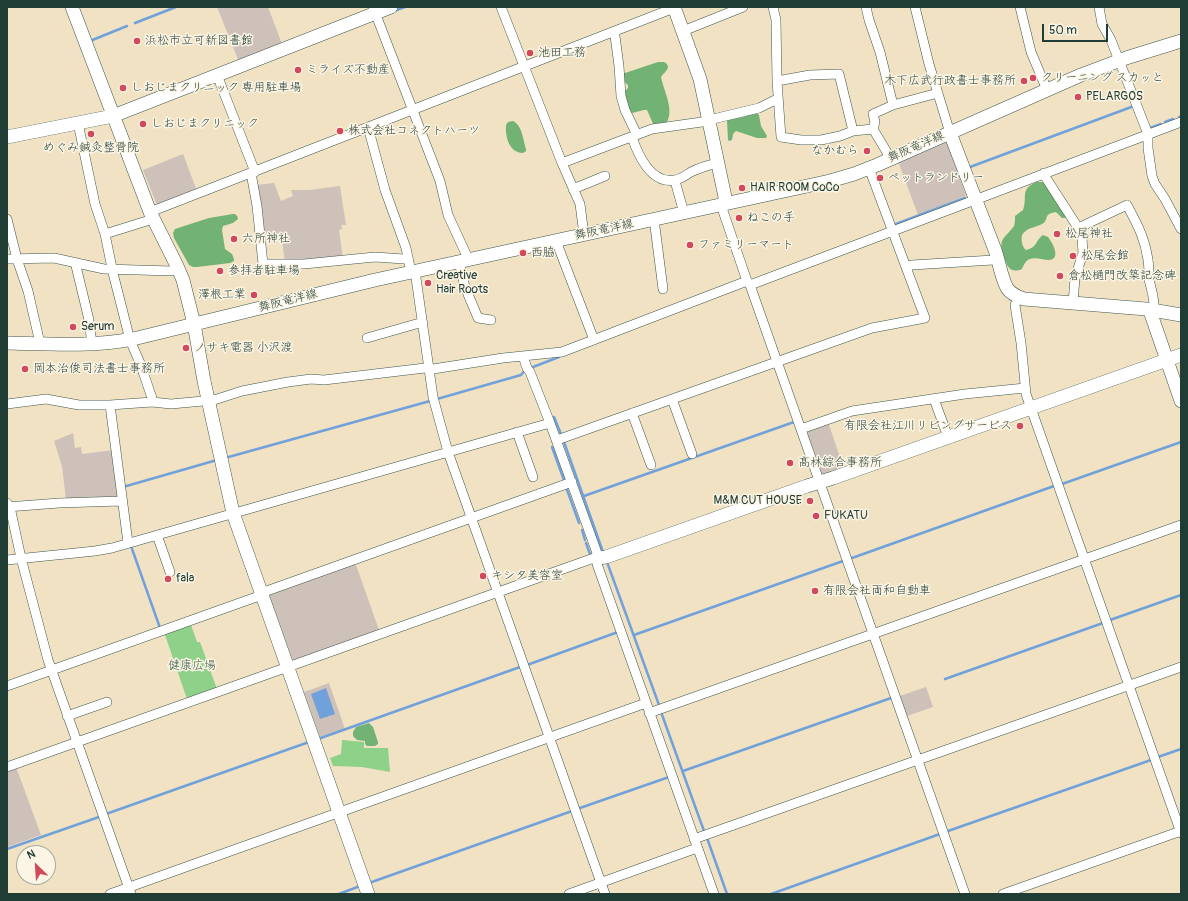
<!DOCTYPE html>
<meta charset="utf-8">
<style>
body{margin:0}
#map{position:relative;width:1188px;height:901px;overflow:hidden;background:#f1e2c3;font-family:Pangolin,sans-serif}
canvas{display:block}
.frame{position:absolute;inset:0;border:8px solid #1f3d34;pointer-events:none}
.north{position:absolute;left:16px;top:845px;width:40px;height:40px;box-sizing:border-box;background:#fcf5e5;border:1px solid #a4ab9e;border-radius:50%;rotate:335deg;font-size:11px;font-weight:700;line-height:16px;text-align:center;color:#1f3d34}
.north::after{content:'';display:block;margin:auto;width:14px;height:18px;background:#d1495b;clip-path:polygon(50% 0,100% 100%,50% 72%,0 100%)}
.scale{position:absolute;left:1042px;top:24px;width:66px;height:18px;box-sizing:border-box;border:2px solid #1f3d34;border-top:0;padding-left:5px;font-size:12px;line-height:14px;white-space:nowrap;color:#1f3d34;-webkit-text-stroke:3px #fcf5e5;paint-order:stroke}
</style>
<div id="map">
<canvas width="1188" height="901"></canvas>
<div class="frame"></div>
<div class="north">N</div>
<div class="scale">50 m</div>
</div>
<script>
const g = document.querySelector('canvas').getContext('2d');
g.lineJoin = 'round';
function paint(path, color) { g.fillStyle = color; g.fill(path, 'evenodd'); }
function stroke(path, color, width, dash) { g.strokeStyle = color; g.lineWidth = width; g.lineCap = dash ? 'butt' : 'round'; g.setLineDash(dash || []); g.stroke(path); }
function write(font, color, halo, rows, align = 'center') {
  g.font = font + ' Pangolin,"Klee One",sans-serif'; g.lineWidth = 3; g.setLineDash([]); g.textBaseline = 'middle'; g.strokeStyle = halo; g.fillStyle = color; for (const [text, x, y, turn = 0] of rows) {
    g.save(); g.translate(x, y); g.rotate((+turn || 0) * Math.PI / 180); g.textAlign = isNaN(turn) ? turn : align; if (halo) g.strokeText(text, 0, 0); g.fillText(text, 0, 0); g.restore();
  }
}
const industrial = new Path2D(`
 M217 7H268L282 44 239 62Z
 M943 141 949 143 959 170 957 171 966 196 918 215 898 161Z
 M183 154 197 191 157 205 143 170Z
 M274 183 281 201 293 196 291 190H309L340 186 346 225H341L342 229 339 230 343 258 285 262 281 233 263 236 256 185Z
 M828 422 844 469 824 475 822 474 806 429Z
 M73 433 75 448 81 447 82 454 114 450 120 499 66 500 62 466 54 441Z
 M355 562 379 630 293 661 268 593Z
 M329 683 345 729 320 737 304 692Z
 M926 687 933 707 907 716 900 696Z
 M16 767 41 835 7 847V770Z`);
const green = new Path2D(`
 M190 622 197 642H200L217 689 187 699 164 632Z
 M342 740 364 742V748H388L390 772 362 767 333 766 330 758 341 754Z`);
const forest = new Path2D(`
 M658 62H664L667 64 668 67C667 72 663 73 661 77 664 92 675 110 666 124L654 126 647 110H644L632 113 629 112 624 92 628 88V85L624 82 622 74Z
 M753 113H757L759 115 761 126 767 136 766 138H757L736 131 733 134 732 140 729 141 728 140 727 121 729 119 743 117Z
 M513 121C522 125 523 139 526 149V151L523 153C509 153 505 136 506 125L508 122Z
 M1037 182H1041L1045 183 1066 216 1065 218H1062L1056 212C1042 214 1050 220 1042 224 1035 228 1027 227 1022 235 1021 240 1022 247 1026 250 1038 247 1035 241 1043 235L1048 237C1052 242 1062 259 1049 260 1042 260 1036 257 1030 259 1025 261 1024 265 1022 269 1010 274 1007 266 1004 257 1003 252 1000 247 1002 241 1005 235 1011 231 1014 226 1015 223 1015 220 1015 216L1023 210C1028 197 1019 189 1037 182Z
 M233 214C236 214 238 216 238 219L233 223 223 226 222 230 225 249 232 254 234 259V261L230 263 197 267H193L189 265 174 238 173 233 175 229 209 218Z
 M369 723 373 727 378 742V744L375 746H367L365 744V741L357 740 353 736V732L356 727Z`);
const water = new Path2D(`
 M326 688 335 714 320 719 311 694Z`);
const stream = new Path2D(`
 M394 11 405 7
 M135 23 176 7
 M90 41 127 26
 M1179 117 1181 116
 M1165 122 1173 119
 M1149 126 1150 128 1161 124
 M970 167 1134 106
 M896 224 965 198
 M533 367 559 357
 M437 399 521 375 525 370
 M554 417 561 434
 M564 442 603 552
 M552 447 565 483
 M225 458 430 401
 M1062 484 1181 442
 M123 487 217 460
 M566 487 579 523
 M584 496 794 422
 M582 530 585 540
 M586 543 590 554
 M131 546 160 628
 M852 558 1054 486
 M607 562 659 705
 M1110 620 1181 595
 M634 635 843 561
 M527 665 618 632
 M945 679 1103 623
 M661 712 704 831
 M318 739 520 667
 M1158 757 1181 749
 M683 771 891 698
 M577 809 669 777
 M106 814 309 742
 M948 831 1151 760
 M707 838 727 894
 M7 849 99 817
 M369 883 572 811
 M339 894 360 886
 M771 894 940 834`);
const street = new Path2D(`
 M373 7 440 181 448 215 466 254 467 260
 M501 7 562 163 580 204 584 235
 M773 7 776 20 777 81 781 137 801 140H821L840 136 853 131 873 129 891 159
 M866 7 869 20 880 52 893 105
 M915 7 929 64 950 133
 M1020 7 1031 52 1047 90
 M1099 7 1102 24 1111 40 1148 134V148L1152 176 1155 184 1165 199 1181 229
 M683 31 743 7
 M614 32 615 36 619 66 621 96 625 110 637 135
 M217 75 255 172
 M777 81 810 75 839 74 853 131
 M709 120 759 108 775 100 778 99
 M78 123 95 204 105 234 113 273 130 340 140 363 152 398V402
 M368 127 385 190 406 248 411 272
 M873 129 875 122 873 114 893 105 938 93
 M632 137C638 155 651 184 674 180 680 180 686 175 691 172 699 168 709 165 718 163
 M562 163 652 129 709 121
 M251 173 257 206 263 264H304L375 257 404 259 408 258
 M1044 173 1046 178 1075 223 1082 238 1083 253 1075 278 1073 303
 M675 181 684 213
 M573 189 605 176
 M724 204 723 211 747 281 750 285 965 894
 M150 212 674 8
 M7 219 17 259 28 291 39 339V344
 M654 219 663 289
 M1078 228 1127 205C1137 224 1145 238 1148 260 1149 266 1149 273 1149 279 1151 289 1155 299 1154 310
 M105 234 153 219
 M557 240 558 246 594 340
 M7 259 54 258 104 269 172 271 178 268
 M459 262 465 287 478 318 491 320
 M76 263V266L89 320 92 344
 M906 267 912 265 993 260 998 259
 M415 271 433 397 448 452 605 894
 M750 285 1181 122
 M1018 297 1015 305 1021 343 1026 394 1181 833
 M367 338 416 324 423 323
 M523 356 527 368 530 372 550 423 597 553V564L714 894
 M672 399 692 454
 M934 399 948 437
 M7 404 46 399 79 405H110L152 402 171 404 214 400 242 391 288 382 311 379 324 380 425 368 433 369 503 358 562 352 747 281
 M110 405 128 543
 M632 413 651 465
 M801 429 852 411 965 394 1025 388
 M517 432 533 477
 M557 440 872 328 925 318 869 168
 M7 503 10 507 21 558 48 660 131 894
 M7 507 59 503 122 501
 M157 535 170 572
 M7 560 95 551 112 548 550 423
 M261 593 572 482
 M7 686 262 595
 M649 713 1181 525
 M67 716 107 702
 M7 767 591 559 597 558
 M694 839 1181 667
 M110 894 646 703
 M569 894 697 848
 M1003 894 1181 831`);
const secondary = new Path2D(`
 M72 7 150 212 177 266 183 280 194 324 204 381 233 513 368 894
 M674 7 700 79 725 197 724 204
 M950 133C965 172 980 211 995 250 999 261 1001 277 1007 288 1011 294 1018 297 1024 299L1146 309 1181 315
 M7 137 113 116 391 7
 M1151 309V314L1181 401
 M7 343C50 344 90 347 133 339L375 280 830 181 854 174 877 165 1081 75 1126 58 1181 41
 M597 558 606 557 807 486 833 478 1181 355`);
const markers = [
 [137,41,4,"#d1495b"],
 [530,53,4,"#d1495b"],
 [298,70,4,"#d1495b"],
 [1033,78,4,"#d1495b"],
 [1024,81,4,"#d1495b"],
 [123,88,4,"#d1495b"],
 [1078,97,4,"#d1495b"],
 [143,124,4,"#d1495b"],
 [340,131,4,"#d1495b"],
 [91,134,4,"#d1495b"],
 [867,151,4,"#d1495b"],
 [880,178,4,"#d1495b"],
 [742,188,4,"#d1495b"],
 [739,218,4,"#d1495b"],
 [1057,234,4,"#d1495b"],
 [234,239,4,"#d1495b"],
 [690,245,4,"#d1495b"],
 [523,253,4,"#d1495b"],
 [1073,256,4,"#d1495b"],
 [220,271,4,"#d1495b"],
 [1060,276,4,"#d1495b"],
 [428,283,4,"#d1495b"],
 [254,295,4,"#d1495b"],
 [73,327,4,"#d1495b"],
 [186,348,4,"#d1495b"],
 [25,369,4,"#d1495b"],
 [1020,426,4,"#d1495b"],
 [790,463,4,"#d1495b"],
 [810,501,4,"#d1495b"],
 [816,516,4,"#d1495b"],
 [483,576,4,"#d1495b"],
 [168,579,4,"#d1495b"],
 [815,591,4,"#d1495b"]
];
const poiNames = [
 ["浜松市立可新図書館",145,41],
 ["池田工務",538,53],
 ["ミライズ不動産",306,70],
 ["クリーニング スカッと",1041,78],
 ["木下広武行政書士事務所",1016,81,"right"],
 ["しおじまクリニック 専用駐車場",131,88],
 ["PELARGOS",1086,97],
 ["しおじまクリニック",151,124],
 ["株式会社コネクトハーツ",348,131],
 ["めぐみ鍼灸整骨院",91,148,"center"],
 ["なかむら",859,151,"right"],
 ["ペットランドリー",888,178],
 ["HAIR ROOM CoCo",750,188],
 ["ねこの手",747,218],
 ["松尾神社",1065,234],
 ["六所神社",242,239],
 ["ファミリーマート",698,245],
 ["西脇",531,253],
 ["松尾会館",1081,256],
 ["参拝者駐車場",228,271],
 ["Creative",436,276],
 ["Hair Roots",436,290],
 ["倉松樋門改築記念碑",1068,276],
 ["澤根工業",246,295,"right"],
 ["Serum",81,327],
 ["ノサキ電器 小沢渡",194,348],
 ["岡本治俊司法書士事務所",33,369],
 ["有限会社江川リビングサービス",1012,426,"right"],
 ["髙林綜合事務所",798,463],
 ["M&M CUT HOUSE",802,501,"right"],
 ["FUKATU",824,516],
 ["キシタ美容室",491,576],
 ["fala",176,579],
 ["有限会社両和自動車",823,591]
];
const streetNames = [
 ["舞阪竜洋線",916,147,-24],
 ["舞阪竜洋線",604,230,-12],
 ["舞阪竜洋線",288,301,-14]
];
const parkNames = [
 ["健康広場",192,666]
];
paint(industrial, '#cec1b9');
paint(green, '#8ed189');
paint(forest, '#72b375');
paint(water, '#71a1db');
stroke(stream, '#71a1db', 2.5);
stroke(street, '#3e5649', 10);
stroke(secondary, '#3e5649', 14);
stroke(street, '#fff', 9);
stroke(secondary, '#fff', 13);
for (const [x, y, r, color] of markers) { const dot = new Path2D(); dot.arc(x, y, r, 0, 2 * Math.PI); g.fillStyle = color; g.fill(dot); stroke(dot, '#fcf5e5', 1.5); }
write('12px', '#1f3d34', '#fcf5e5', poiNames, 'left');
write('12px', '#1f3d34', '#fcf5e5', streetNames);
write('12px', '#355b45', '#fcf5e5', parkNames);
</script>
